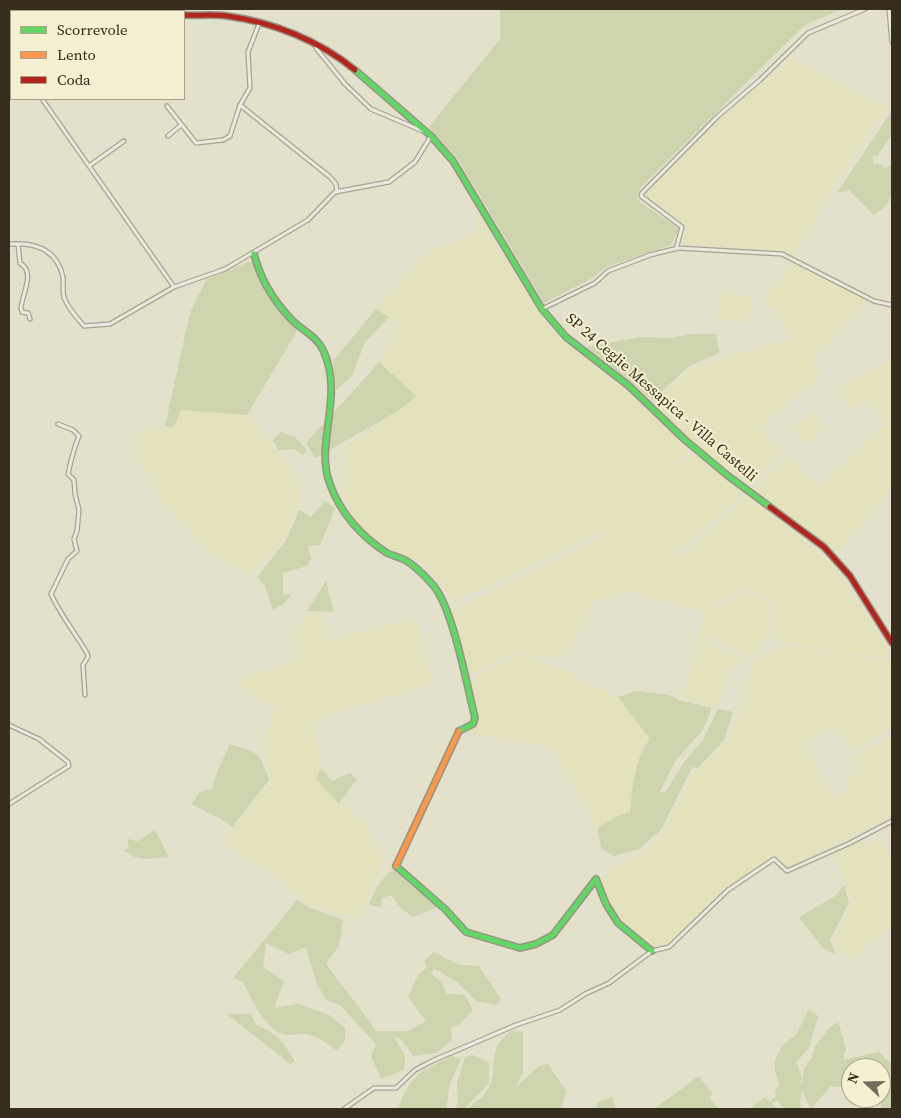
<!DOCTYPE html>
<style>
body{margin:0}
#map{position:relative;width:901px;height:1118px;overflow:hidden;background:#e3e0cb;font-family:"Source Serif 4",serif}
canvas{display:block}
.frame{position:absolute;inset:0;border:10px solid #362d1d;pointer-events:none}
.legend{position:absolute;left:10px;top:10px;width:175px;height:90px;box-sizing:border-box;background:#f5f0d1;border:1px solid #a9a289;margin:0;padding:6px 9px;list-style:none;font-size:15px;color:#362d1d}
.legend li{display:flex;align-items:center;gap:10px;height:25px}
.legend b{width:25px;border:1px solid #a9a289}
.north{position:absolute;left:841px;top:1058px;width:50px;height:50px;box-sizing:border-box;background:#f5f0d1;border:1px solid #a9a289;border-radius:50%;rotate:291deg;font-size:14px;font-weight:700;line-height:20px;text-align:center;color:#362d1d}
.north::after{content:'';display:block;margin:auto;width:18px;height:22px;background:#736c5a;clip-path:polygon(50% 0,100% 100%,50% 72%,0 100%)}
</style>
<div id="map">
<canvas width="901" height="1118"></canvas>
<div class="frame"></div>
<ul class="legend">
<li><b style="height:6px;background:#63d668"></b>Scorrevole</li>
<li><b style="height:6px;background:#ff974d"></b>Lento</li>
<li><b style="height:6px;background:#b3261e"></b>Coda</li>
</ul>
<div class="north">N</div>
</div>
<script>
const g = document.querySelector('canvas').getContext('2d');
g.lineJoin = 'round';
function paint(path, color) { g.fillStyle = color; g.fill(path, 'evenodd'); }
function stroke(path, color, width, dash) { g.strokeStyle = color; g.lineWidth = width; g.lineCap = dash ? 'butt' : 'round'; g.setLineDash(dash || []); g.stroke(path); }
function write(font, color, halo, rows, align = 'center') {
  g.font = font + ' "Source Serif 4",serif'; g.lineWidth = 4; g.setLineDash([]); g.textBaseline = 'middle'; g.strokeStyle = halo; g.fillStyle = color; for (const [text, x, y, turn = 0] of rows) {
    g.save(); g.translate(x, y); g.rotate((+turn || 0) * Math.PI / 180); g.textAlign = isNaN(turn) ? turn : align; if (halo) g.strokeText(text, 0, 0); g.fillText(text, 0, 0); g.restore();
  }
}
const farmland = new Path2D(`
 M791 58 887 108 856 151 792 256 780 251 681 243 687 231 684 226 645 195 723 116Z
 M484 212 490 236 554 334 635 398 689 451 667 472 693 454 744 492 695 537 675 551 678 556 689 553 747 495 834 565 892 657 847 654 777 641 772 602 745 587 714 604 719 608 744 592 767 602 772 632 759 641V643L765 645 750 656 709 637H703L714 649 747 658 728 670 717 707 679 696 688 683 704 612 642 596 623 589 615 595 591 601 588 618 565 654 556 658 513 652 469 676 451 611 583 547 626 520 454 601 423 563 393 551 361 529 340 492 345 486 347 447 416 396 379 362 400 324 376 309 430 250 476 234V215Z
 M793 263 867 300 811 361 821 375 758 429 782 451 750 486 693 442 654 405 689 369 792 338 778 313 762 302Z
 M721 292 752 297 748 322 716 319Z
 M892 359V488L838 551 755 491 786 457 819 486 886 424 866 400 852 409 838 388Z
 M180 410 247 415 295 475 301 498 283 541 248 574 209 552 159 497 151 475 134 460 138 430 174 427Z
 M813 410 818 415 815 419 824 427 809 444 792 429Z
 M310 615H320L329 640 416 619 432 684 312 720 321 768 316 779 339 804 364 821 382 857 378 875 358 917 334 913 304 901 274 873 223 843 271 780 263 745 276 707 247 693 239 679 296 660 299 649 293 633Z
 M784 645 892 662V727L852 750 836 729 829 726 803 745 833 797 847 790 845 782 858 771 852 758 892 735V817L788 868 777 856 771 858 724 890 671 941 654 948 626 925 613 908 601 882 611 869 625 860 639 855 662 834 692 776 729 741 742 706 746 681 756 660Z
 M523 654 556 668H564L579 680 618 697 650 738 643 747 634 775 630 812 616 817 598 828 556 754 544 745 513 742 466 732 480 724 470 680Z
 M878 839 892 859V926L849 959 834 944 848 914 852 899 835 854 861 841 867 844Z`);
const green = new Path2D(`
 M500 9H842L805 25 641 187 637 197 639 201 679 229 671 245 606 267 591 279 544 303 458 159 429 127 501 38Z
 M892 111V135L877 156 872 155 874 164H881L884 168 891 165 892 168C892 193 896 200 874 215L849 190 837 193Z
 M251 261 262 286 297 331 247 415 181 410 174 427 165 426 190 313 206 280Z
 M376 309 389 317 365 342 352 376 336 390 333 361Z
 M693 334H716L719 353 689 366 653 400 587 347 639 337 670 338Z
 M379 362 416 396 398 411 315 458 306 443C330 415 356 390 379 362Z
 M281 432 295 437 307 450 303 455 294 449 279 450 273 440Z
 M325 501 335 508 320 545 308 546 311 559 307 566 283 573V595L292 594 285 603 273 610 265 586 257 577 286 541 299 510 311 517Z
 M326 581 334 612 307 611Z
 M636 691 669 695 679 700 712 708 702 731 675 761 660 792 665 793 685 761 703 740 718 709 733 712 724 740 698 768 692 767 661 830 639 849 614 856 601 848 598 828 616 817 630 812C633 786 634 759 650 739L618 697Z
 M230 744C259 754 259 750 269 780L232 827C220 816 206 813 192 804L199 792 212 789 217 772Z
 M321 768 332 781 350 773 357 779 339 804 316 779Z
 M155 830 169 857C153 858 136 863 125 850L129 848 127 839 138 841Z
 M394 869 414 888 439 907 413 917 402 909 391 895 382 898 381 907 369 905C374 891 382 877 394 869Z
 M844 884 849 903 830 940 835 954 823 948 799 917 837 895Z
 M297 900 308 907 343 920 339 946 326 963C341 987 361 1007 376 1031H408L426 1021 408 997 418 975 427 967 424 961 433 952 459 965 479 966 501 999 496 1005 476 1001 458 983 434 968 431 974 441 981 447 994 465 995 473 1010 460 1024 451 1028 452 1040 436 1053 413 1056 402 1040 394 1036 405 1056 404 1070 381 1079 371 1056 376 1044 340 1005 326 1000 316 982 306 947 289 954 266 943 263 967 284 981 274 1008 298 1004 329 1015 345 1028V1041L336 1050C325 1042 316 1034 302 1034 296 1034 287 1036 282 1034 266 1029 250 997 243 982L233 978Z
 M809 1009 818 1016 809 1048 796 1062 801 1074V1088L804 1069 812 1057 814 1048 829 1028 838 1022 846 1048 843 1060 879 1052 892 1065V1109L881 1108V1068H851V1088L831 1086 811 1109 802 1091 800 1101 801 1109H784L777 1100 772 1103 777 1109H749L765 1097 770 1102 776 1096 775 1091 780 1084 775 1072V1060L783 1045 796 1035Z
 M227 1014H251L256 1025C277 1033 284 1042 295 1062L290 1064Z
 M511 1031 523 1032V1073L515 1088 539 1066 548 1064 566 1091 561 1109H467C473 1104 483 1098 487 1091 501 1067 484 1051 511 1031Z
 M473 1055 489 1063V1083L464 1109H455L458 1103 457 1083 465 1057Z
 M453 1056 461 1059 450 1083 446 1109H398C411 1074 419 1071 453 1056Z
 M699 1076 712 1093 710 1099 718 1109H654Z
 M612 1097 616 1109H596L598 1102Z`);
const street = new Path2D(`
 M889 9 892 42
 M65 11 69 9
 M129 11 132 9
 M316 48 345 84 371 109 425 132
 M11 50 9 52 11 55
 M42 99 174 287
 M240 105 330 177 336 184 337 192
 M167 106 196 143 223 140 230 136 240 105 250 88 248 52 259 24
 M168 136 181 125
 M89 166 124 141
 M9 244C35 242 57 249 63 277 64 283 62 290 64 297 67 307 77 318 84 326L110 324 174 287 225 269 308 220 335 192 389 182 415 162 431 136
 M18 244 20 263C36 272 22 294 21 308L22 312 28 313 30 319
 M676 249 682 227 641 196 642 193 718 116 760 80 808 33 865 9
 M542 309 595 283 608 271 650 255 678 248 782 254 874 301 892 305
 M58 424 73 430 79 436C74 448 71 460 68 474L74 480 75 494 79 510 77 531 74 539 77 551 68 559 51 594C60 614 75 633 87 653L88 657 83 665 85 695
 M9 725 39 739 68 762 69 766 9 804
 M344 1109 374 1088H396L415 1070 432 1061 516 1025 560 1010 585 994 609 983 652 951 669 947 728 890 774 859 787 871 850 843 892 821`);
const fast = new Path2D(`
 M168 9 173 11
 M355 70 431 136 453 161 542 309 566 337 629 386 684 439 727 475 770 507
 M254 254C260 278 274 301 291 319 302 331 316 335 323 350 345 396 314 444 330 484 340 513 362 537 387 553 393 556 399 557 405 560 416 566 425 576 433 585 453 608 467 686 475 718L473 724 459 731
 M396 866 445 909 466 932 520 948 536 944 553 935 596 879 606 904 618 923 652 951`);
const slow = new Path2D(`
 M396 866 459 731`);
const jam = new Path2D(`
 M184 15C198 16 213 14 227 16 273 22 320 41 355 70
 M770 507 824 547 850 576 892 643`);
const streetNames = [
 ["SP 24 Ceglie Messapica - Villa Castelli",661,398,41]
];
paint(farmland, '#e3e2bc');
paint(green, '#ced4ad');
stroke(street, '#a8a495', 5.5);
stroke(fast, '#989384', 8);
stroke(slow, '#989384', 8);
stroke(jam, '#989384', 8);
stroke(street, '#ebe9dd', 3);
stroke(fast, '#63d668', 5);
stroke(slow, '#ff974d', 5);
stroke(jam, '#b3261e', 5);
write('15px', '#362d1d', '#f5f0d1', streetNames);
</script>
